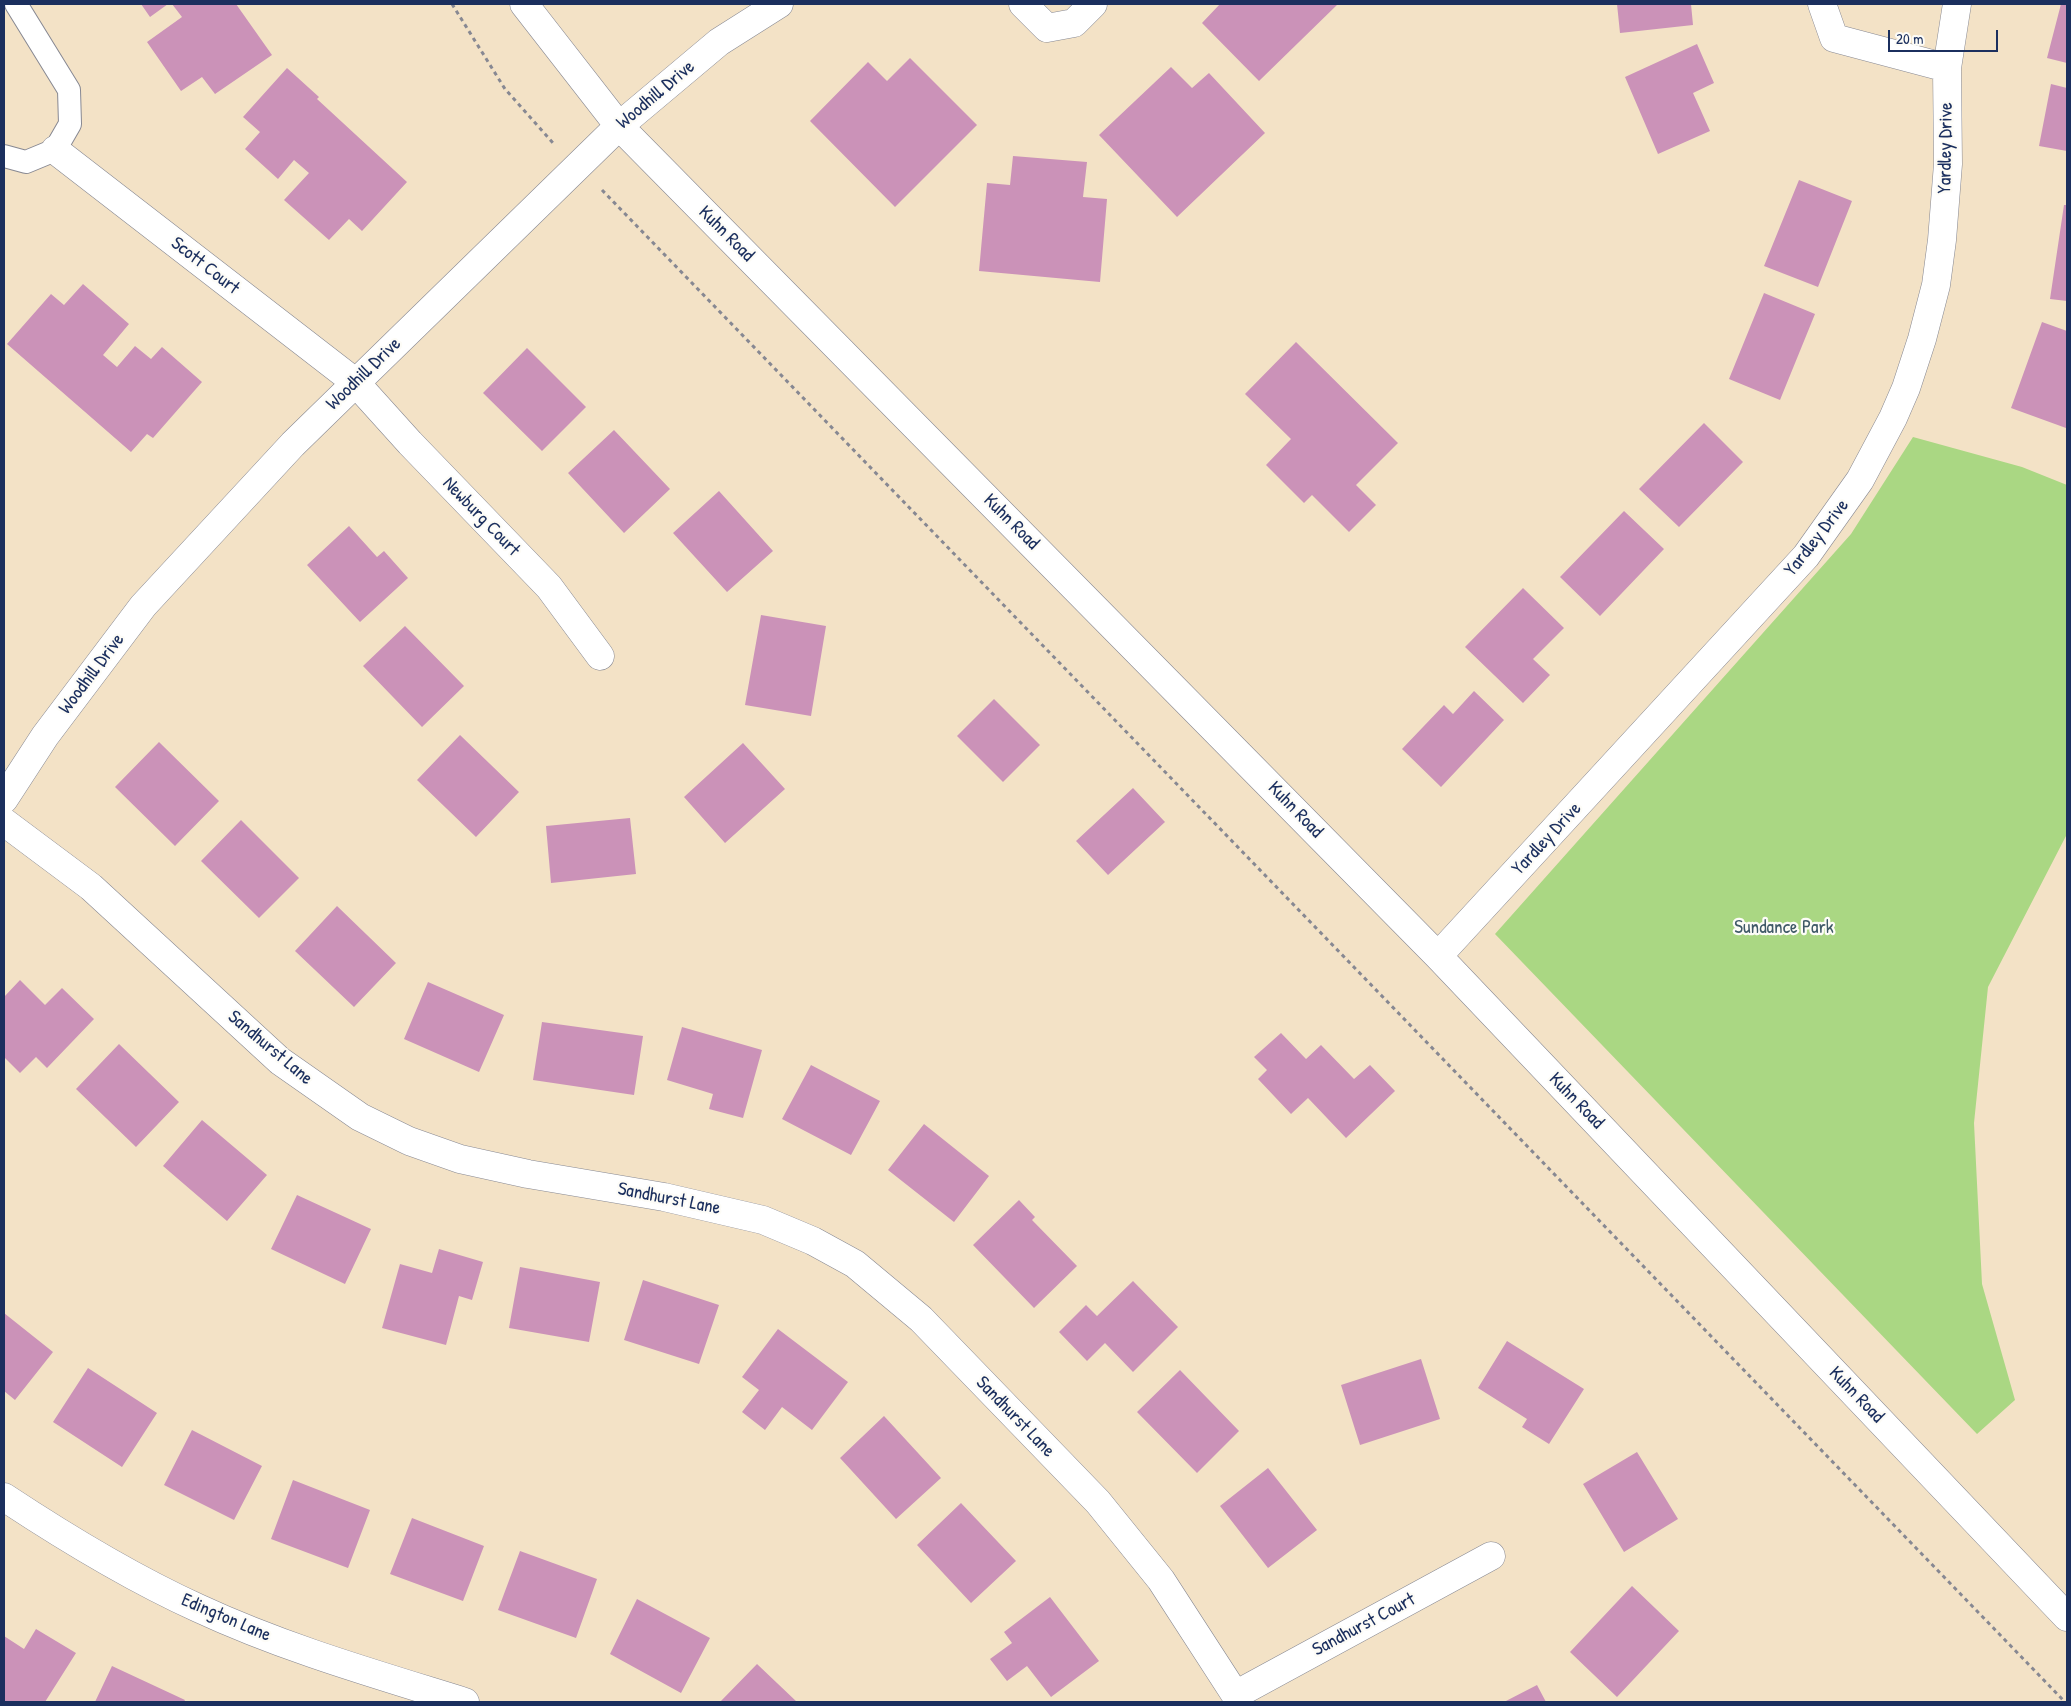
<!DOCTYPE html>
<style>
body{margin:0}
#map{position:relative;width:2071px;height:1706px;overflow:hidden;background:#f3e2c6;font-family:"Patrick Hand",sans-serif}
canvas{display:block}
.frame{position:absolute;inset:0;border:5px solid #1b2f5e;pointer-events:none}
.scale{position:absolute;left:1888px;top:30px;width:110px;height:22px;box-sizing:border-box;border:2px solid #1b2f5e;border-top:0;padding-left:6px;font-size:15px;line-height:18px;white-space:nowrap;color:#1b2f5e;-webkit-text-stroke:4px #fdfcf7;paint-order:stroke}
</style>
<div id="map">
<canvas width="2071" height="1706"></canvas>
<div class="frame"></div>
<div class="scale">20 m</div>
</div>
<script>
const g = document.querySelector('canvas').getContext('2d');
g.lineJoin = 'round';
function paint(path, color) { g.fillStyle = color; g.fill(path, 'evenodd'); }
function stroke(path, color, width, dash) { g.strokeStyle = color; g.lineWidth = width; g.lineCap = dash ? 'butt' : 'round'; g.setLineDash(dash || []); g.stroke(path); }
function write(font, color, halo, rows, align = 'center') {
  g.font = font + ' "Patrick Hand",sans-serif'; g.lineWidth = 4.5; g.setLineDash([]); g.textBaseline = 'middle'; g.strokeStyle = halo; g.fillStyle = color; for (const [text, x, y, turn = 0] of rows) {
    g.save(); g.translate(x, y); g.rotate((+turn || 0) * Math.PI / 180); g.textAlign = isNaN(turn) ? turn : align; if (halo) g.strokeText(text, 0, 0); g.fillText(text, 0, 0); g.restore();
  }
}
const green = new Path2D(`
 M1913 437 2022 467 2067 485V834L1988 987 1974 1123 1982 1284 2015 1400 1977 1434 1495 934 1851 534Z`);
const building = new Path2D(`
 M141 4H168L150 17Z
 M172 4H236L272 55 215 94 202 77 181 91 147 42 182 17Z
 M1220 4H1338L1259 81 1202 23Z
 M1617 4H1691L1693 25 1620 33Z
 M2061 4H2067V63L2047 58Z
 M1697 44 1714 83 1693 93 1710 131 1658 154 1625 77Z
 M910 58 977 125 895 207 810 121 868 62 887 81Z
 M1171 67 1192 88 1209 73 1265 133 1177 217 1099 135Z
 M287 68 319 97 317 99 407 182 362 231 349 219 329 240 284 200 309 173 294 160 278 179 245 149 260 132 243 117Z
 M2051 84 2067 88V151L2039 146Z
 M1013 156 1087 162 1083 197 1107 199 1100 282 979 271 987 183 1010 185Z
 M1799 180 1852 201 1818 287 1764 266Z
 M2064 205H2067V301L2050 299Z
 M83 284 129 324 103 355 117 367 135 346 151 359 162 347 202 382 153 438 147 434 131 452 7 344 51 294 64 305Z
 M1764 293 1815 314 1780 400 1729 379Z
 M2042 322 2067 331 2066 428 2011 408Z
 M1296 342 1398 443 1356 485 1376 505 1349 532 1312 495 1304 503 1266 465 1291 439 1245 394Z
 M527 348 586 407 542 451 483 393Z
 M1704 423 1743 462 1679 527 1639 489Z
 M614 430 670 489 624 533 568 473Z
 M719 491 773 551 727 592 673 533Z
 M1624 511 1664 549 1600 616 1560 577Z
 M349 526 377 557 384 551 408 578 360 622 307 565Z
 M1523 588 1564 628 1533 659 1550 675 1523 703 1465 647Z
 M761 615 826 626 811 716 745 705Z
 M405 626 464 686 422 727 363 666Z
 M1474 691 1504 720 1441 787 1402 749 1444 705 1453 714Z
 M994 699 1040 745 1003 782 957 736Z
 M460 735 519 792 476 837 417 780Z
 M159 742 219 801 175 846 115 787Z
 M743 743 785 789 725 843 684 797Z
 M1133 788 1165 822 1108 875 1076 841Z
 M630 818 636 874 551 883 546 826Z
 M241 820 299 878 259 918 201 861Z
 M337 906 396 963 354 1007 295 951Z
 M20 980 45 1005 62 988 94 1019 47 1068 36 1057 20 1073 4 1057V997Z
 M428 982 504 1015 479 1072 404 1039Z
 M542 1022 643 1036 634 1095 533 1080Z
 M682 1027 762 1050 743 1118 709 1109 713 1094 667 1080Z
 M1281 1033 1306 1059 1321 1045 1354 1079 1370 1065 1395 1091 1346 1138 1308 1098 1291 1114 1258 1079 1267 1070 1254 1057Z
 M119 1044 179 1102 136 1147 76 1089Z
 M811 1065 880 1101 851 1155 782 1119Z
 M202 1120 267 1175 227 1221 163 1166Z
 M924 1124 989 1176 954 1222 888 1170Z
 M297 1195 371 1229 345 1284 271 1249Z
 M1019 1200 1035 1217 1032 1220 1077 1266 1034 1308 973 1245Z
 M439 1249 483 1262 472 1300 459 1296 446 1345 382 1328 400 1264 432 1273Z
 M520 1267 600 1282 589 1342 509 1328Z
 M643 1280 719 1305 699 1364 624 1340Z
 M1133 1281 1178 1327 1133 1372 1105 1343 1087 1361 1059 1332 1086 1305 1097 1316Z
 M4 1313 53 1352 15 1400 4 1391Z
 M778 1329 848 1382 812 1430 782 1407 765 1430 742 1412 759 1390 742 1377Z
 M1507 1341 1584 1389 1549 1444 1522 1427 1527 1419 1478 1388Z
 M1421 1359 1440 1419 1360 1445 1341 1385Z
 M88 1368 157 1413 122 1467 53 1422Z
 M1180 1370 1239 1431 1197 1473 1137 1412Z
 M884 1416 941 1478 896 1519 840 1458Z
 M192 1430 262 1466 234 1520 164 1485Z
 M1637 1452 1678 1519 1624 1552 1583 1484Z
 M1268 1468 1317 1530 1268 1568 1220 1506Z
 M293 1480 370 1510 348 1568 271 1539Z
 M961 1503 1016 1561 971 1603 917 1545Z
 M412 1518 484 1546 463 1601 390 1574Z
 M520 1551 597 1579 576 1638 498 1610Z
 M1632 1586 1679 1631 1617 1697 1570 1652Z
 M1050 1597 1099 1661 1051 1697 1027 1666 1007 1681 990 1659 1012 1643 1004 1632Z
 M637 1599 710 1638 681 1693 610 1654Z
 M36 1629 76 1653 45 1702H4V1636L24 1649Z
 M757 1664 797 1702H720Z
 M112 1666 185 1700 184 1702H95Z
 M1537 1685 1546 1702H1504Z`);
const path = new Path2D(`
 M452 4 505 89 554 144
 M602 190 2065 1702`);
const service = new Path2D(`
 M4 156 26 162 55 150 70 124 69 90 16 4`);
const minor = new Path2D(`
 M524 4 619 126 1438 956 2067 1617
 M1023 4 1047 28 1074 23 1093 4
 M1822 4 1834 38 1947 68
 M55 150 355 382 410 443 549 587 600 656
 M4 799 45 736 143 606 293 444 619 126 719 42 779 4
 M4 822 91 887 280 1061 360 1117 409 1141 460 1159 528 1174 664 1197 763 1220 813 1241 855 1264 921 1319 1098 1502 1161 1580 1240 1702
 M1438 956 1806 556 1860 480 1893 418 1906 388 1922 339 1936 285 1942 240 1948 164 1947 68 1957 4
 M4 1497C66 1538 130 1577 198 1608 284 1648 375 1674 465 1702
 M1237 1694 1491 1556`);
const streetNames = [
 ["Woodhill Drive",656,95,-40],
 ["Yardley Drive",1946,148,-89],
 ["Kuhn Road",726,234,45],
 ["Scott Court",205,266,38],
 ["Woodhill Drive",364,374,-44],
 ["Newburg Court",481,517,46],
 ["Kuhn Road",1011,522,45],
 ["Yardley Drive",1817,538,-52],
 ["Woodhill Drive",92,674,-53],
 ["Kuhn Road",1295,810,46],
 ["Yardley Drive",1547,839,-47],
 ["Sandhurst Lane",270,1048,40],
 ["Kuhn Road",1576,1101,46],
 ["Sandhurst Lane",669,1199,11],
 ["Kuhn Road",1856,1395,46],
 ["Sandhurst Lane",1015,1417,46],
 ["Edington Lane",226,1618,23],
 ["Sandhurst Court",1364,1625,-28]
];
const parkNames = [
 ["Sundance Park",1784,928]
];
paint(green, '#aad783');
paint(building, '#cb92b8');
stroke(service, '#878892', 24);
stroke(minor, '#878892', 29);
stroke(path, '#878892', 3, [4, 4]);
stroke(service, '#fff', 22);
stroke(minor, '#fff', 28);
write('19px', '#1b2f5e', '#fdfcf7', streetNames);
write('19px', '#3f5967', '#fdfcf7', parkNames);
</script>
